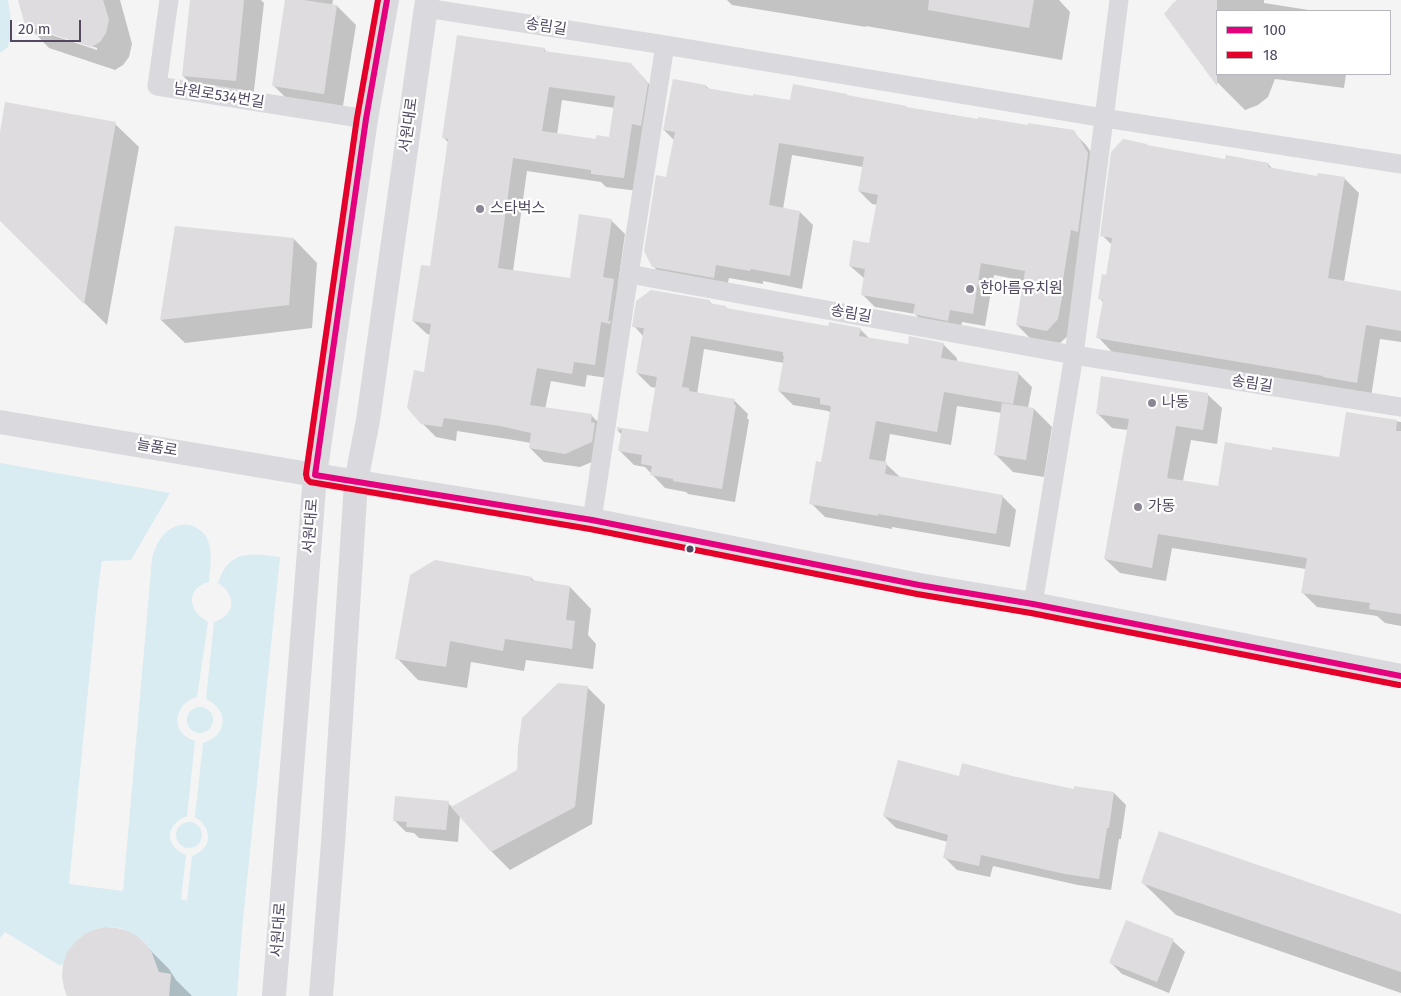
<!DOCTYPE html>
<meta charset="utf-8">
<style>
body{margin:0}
#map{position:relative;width:1401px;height:996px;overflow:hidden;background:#f4f4f4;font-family:"Fira Sans",sans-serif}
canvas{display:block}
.legend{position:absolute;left:1216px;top:10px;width:175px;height:65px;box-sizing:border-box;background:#fff;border:1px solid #bab6c0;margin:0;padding:6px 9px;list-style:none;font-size:15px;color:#524961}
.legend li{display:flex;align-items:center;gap:10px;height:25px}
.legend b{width:25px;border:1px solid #bab6c0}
.scale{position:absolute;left:10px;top:20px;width:71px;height:22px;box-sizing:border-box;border:2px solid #524961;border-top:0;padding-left:6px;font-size:15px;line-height:18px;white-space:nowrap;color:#524961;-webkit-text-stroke:4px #fff;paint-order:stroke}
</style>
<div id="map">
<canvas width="1401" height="996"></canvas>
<ul class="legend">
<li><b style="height:6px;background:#e5007d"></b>100</li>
<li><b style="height:6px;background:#e4002b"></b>18</li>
</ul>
<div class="scale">20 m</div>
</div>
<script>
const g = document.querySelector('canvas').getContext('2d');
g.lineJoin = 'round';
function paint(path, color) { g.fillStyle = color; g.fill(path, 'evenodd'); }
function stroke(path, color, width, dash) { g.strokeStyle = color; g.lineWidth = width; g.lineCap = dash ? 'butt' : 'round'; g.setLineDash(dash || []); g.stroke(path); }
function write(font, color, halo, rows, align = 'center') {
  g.font = font + ' "Fira Sans","Noto Sans KR",sans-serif'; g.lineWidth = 4.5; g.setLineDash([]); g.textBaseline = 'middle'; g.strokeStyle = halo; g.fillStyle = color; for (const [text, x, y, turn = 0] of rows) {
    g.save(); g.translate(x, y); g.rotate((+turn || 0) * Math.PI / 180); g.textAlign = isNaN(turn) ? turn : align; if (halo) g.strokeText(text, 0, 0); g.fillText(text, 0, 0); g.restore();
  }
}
const green = new Path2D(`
 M0 0H8L12 27 8 47 0 53Z
 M0 463 170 493 131 560 102 561 98 589 69 884 123 891 152 559C156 541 168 522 189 525 195 526 201 530 205 535 214 548 210 568 209 582 185 588 188 611 208 622L197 697C180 701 170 722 184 735 187 738 191 739 195 741L187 816C165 824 164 846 186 855L181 899 187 901 192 856C213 848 213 829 195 817L203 743C208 741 213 739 217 735 229 721 221 706 206 699L214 622C236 615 237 595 218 583 229 549 251 553 280 557L242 930 237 996H169L171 974 157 972C153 963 151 951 145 943 140 937 131 932 123 929 94 921 72 938 63 964L59 965 5 932 0 938Z
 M187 720a13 13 0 1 1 26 0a13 13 0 1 1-26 0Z
 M176 835a13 13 0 1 1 26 0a13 13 0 1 1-26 0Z`);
const shadow = new Path2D(`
 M19 0H120L132 44 129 57 123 65 115 70 49 48 26 24ZM43 30 97 48V50L43 32Z
 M191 0H261L264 3 253 99 201 93 183 76Z
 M286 0H333L332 6H337L356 25 342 112 292 104 273 85Z
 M727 0H1059L1070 12 1062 60 866 26V27L732 5Z
 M1179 0H1264V3L1315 11H1217V74H1346L1344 88 1275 79 1268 97 1258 105 1245 110 1212 77Z
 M544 49 547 52 630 64 644 78 661 98 638 191 606 187 601 182 527 171 513 271 571 280 611 220 625 234 618 284 627 294 608 378 587 375 585 387 551 381 545 409 591 415 605 429 606 456 580 467 544 462 530 448 531 443 514 440 457 431 456 441 436 437 422 423 425 373 431 335 427 334 413 321 431 268 449 143 443 137ZM562 100 615 108 610 138 597 140 557 135Z
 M706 86 710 90 791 102 848 97 906 107 908 108 979 120 1073 132 1086 145 1101 167 1071 333 1060 343 1030 338 1017 325 1025 281 994 275 985 326 962 322 960 333 927 327 915 314 875 307 862 294 865 279 850 266 870 245 877 205 872 204 859 191 863 167 792 155 783 209 800 212 813 225 802 289 763 281V284L729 278 726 290 666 279 653 266 674 140 664 130Z
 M115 124 139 147 107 325 0 220V139Z
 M1149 147 1226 160 1268 164 1274 170 1318 178 1345 179 1359 193 1344 282 1401 292V342L1380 339 1371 397 1112 352 1098 337 1104 303 1099 298 1107 276 1112 245 1102 235Z
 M294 239 317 263 312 328 185 343 161 320Z
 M709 301 713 305 726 307 729 310 829 328 860 329 870 339 909 346 943 344 957 358V362L1018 373 1032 387 1028 408 1034 409 1052 427 1044 477 1013 472 995 454 1002 413 957 406 951 445 890 434 885 463 900 477 1002 496 1016 510 1010 547 892 527V529L825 517 811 503 822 463 831 413 828 411 793 405 779 391 784 363 704 349 697 394 734 400 748 414 747 418 749 420 735 502 688 494 686 492 665 488 645 467 634 465 620 451 622 435 618 431V428L649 433 657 388 651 387 637 373 643 336 634 326Z
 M1207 394 1222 408 1217 444 1191 440 1183 481 1219 487 1273 451 1340 459 1347 414 1401 422V626L1385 623 1377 616 1317 607 1302 592 1306 569 1172 548 1166 581 1120 573 1105 559 1128 430 1112 428 1097 413Z
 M531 578 536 582 570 587 591 609 588 635 596 644 593 669 526 660 524 671 471 662 467 688 418 680 397 658Z
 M587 687 605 705 592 824 510 870 492 852 460 815 458 842 419 838 414 833 406 832 394 820 448 803 453 808 519 771Z
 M960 778 1075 790 1114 793 1126 805 1121 839H1119L1111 890 1078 885 993 866 990 877 957 870 945 858 948 842 896 828 884 816Z
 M1143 883 1401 916V993L1176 915Z
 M1173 941 1185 952 1169 993 1122 974 1110 962Z
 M145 945 169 969 176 980 192 996H69Z`);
const building = new Path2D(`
 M18 0H103L109 20 106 33 100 42 91 47 25 25Z
 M190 0H244L236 81 182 76Z
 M285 0H303L337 5 324 94 272 86Z
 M929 0H1034L1029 28 928 10Z
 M1177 0H1217V86L1164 14 1173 3Z
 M457 35 545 48 544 51 631 63 648 83 641 126 632 124 624 178 591 174V170L513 158 498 268 570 278 579 214 612 219 603 277 614 279 608 322 611 320 610 324 601 322 595 365 574 362 572 374 537 368 530 405 592 414 591 422 595 423 592 442 565 454 529 448 531 433 500 426 444 418 442 427 421 424 407 408 414 370 424 372 431 324 412 321 421 265 430 266 448 139 442 138ZM549 87 615 96 609 137 596 135V139L542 131Z
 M673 79 706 85V88L753 96V94L790 100 793 84 847 94V95L907 106 906 107 978 119V117L1028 125V123L1074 130 1088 153 1078 232 1071 230 1062 286H1064L1058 319 1047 331 1016 325 1025 271 981 263 973 314 950 310 948 321 913 314 915 304 861 295 865 269 849 266 853 240 869 243 878 195 858 191 864 157 779 143 769 205 800 211 790 276 751 269 750 271 716 265 714 278 652 267 644 251 656 175 666 177 675 132 663 130Z
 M5 102 116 122 84 304 0 221V132Z
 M1123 139 1147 144V145L1225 159 1226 155 1269 163 1268 167 1317 176 1318 173 1345 177 1328 278 1401 291V331L1366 325 1357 383 1323 377V376L1096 338 1103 300 1098 299 1102 274 1106 275 1112 238 1100 236 1111 152Z
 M175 226 294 238 289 305 160 320Z
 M651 290 710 300 709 303 726 306V308L828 326 829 322 861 328 859 336 908 344 909 336 944 343 941 358 1019 372 1013 404 944 392 937 432 876 421 869 459 887 462 885 474 1003 495 996 534 878 514V516L809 504 816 461 821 462 831 406 820 404V398L778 391 784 356H783V352L691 336 682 387 689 388V391L735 399 734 405H736L722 489 673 481V479L650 475 652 466 641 464 642 455 618 451 622 429 617 431V427L648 432 657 377 636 373 644 328 632 327 636 301Z
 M1101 376 1208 393V401L1203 430 1176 426 1167 478 1218 486 1225 442 1272 450V447L1339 457 1346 412 1397 420 1396 431H1401V614L1369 609 1370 603 1301 593 1307 558 1158 534 1152 568 1104 559 1129 419 1096 414Z
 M1002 403 1034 408 1026 460 994 455Z
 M435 560 532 577 531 580 570 586 566 620 575 621 572 649 505 639 503 651 450 641 446 667 395 659 410 575Z
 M558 683 588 686 575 807 491 852 451 807 517 770 518 746 522 718Z
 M898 760 959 776 962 763 1012 776 1074 789V786L1114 792 1109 828H1107L1099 879 1065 874 981 855 979 866 943 858 948 835 883 816Z
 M395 796 449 801 446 830 406 827 407 822 393 821Z
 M1159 831 1401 914V972L1141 883Z
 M1126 920 1174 939 1157 982 1109 963Z
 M106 927 117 928 128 931 137 936 146 944 152 953 159 972 171 974 169 996H67L64 988 62 977 63 964 67 952 76 941 86 933 96 929Z`);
const minor = new Path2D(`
 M169 0 157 86 366 119
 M426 8 665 45 1104 118 1401 164
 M629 274 1074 355 1401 407
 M592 520 629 274 665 45
 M1033 604 1074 355 1119 0`);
const tertiary = new Path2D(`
 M0 422 315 475 592 520 919 585 1033 604 1401 676
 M274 996 315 475 366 119 387 0
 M321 996 333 843 356 482 368 420 427 0`);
const bus1 = new Path2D(`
 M387 0 366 119 315 475 592 520 919 585 1033 604 1401 676`);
const bus2 = new Path2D(`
 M378 0 357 118 306 474 307 479 310 482 590 529 917 594 1031 613 1399 685`);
const markers = [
 [480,209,5,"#8b8594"],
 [970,289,5,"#8b8594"],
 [1152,403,5,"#8b8594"],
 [1138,507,5,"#8b8594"],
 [690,549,4.5,"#524961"]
];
const streetNames = [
 ["송림길",546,27,9],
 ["남원로534번길",219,96,9],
 ["서원대로",409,125,-82],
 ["송림길",851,314,10],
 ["송림길",1252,384,9],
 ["늘품로",157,448,10],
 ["서원대로",311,526,-86],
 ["서원대로",279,930,-86]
];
const poiNames = [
 ["스타벅스",490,209],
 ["한아름유치원",980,289],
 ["나동",1162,403],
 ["가동",1148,507]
];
paint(green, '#d8ecf2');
paint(shadow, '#0003');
paint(building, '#dedcdf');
stroke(minor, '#dad9dd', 19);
stroke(tertiary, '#dad9dd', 24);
stroke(bus1, '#e5007d', 6);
stroke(bus2, '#e4002b', 6);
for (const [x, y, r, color] of markers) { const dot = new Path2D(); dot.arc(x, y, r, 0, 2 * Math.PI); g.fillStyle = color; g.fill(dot); stroke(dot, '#fff', 2); }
write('15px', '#524961', '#fff', streetNames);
write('15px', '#524961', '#fff', poiNames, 'left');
</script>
